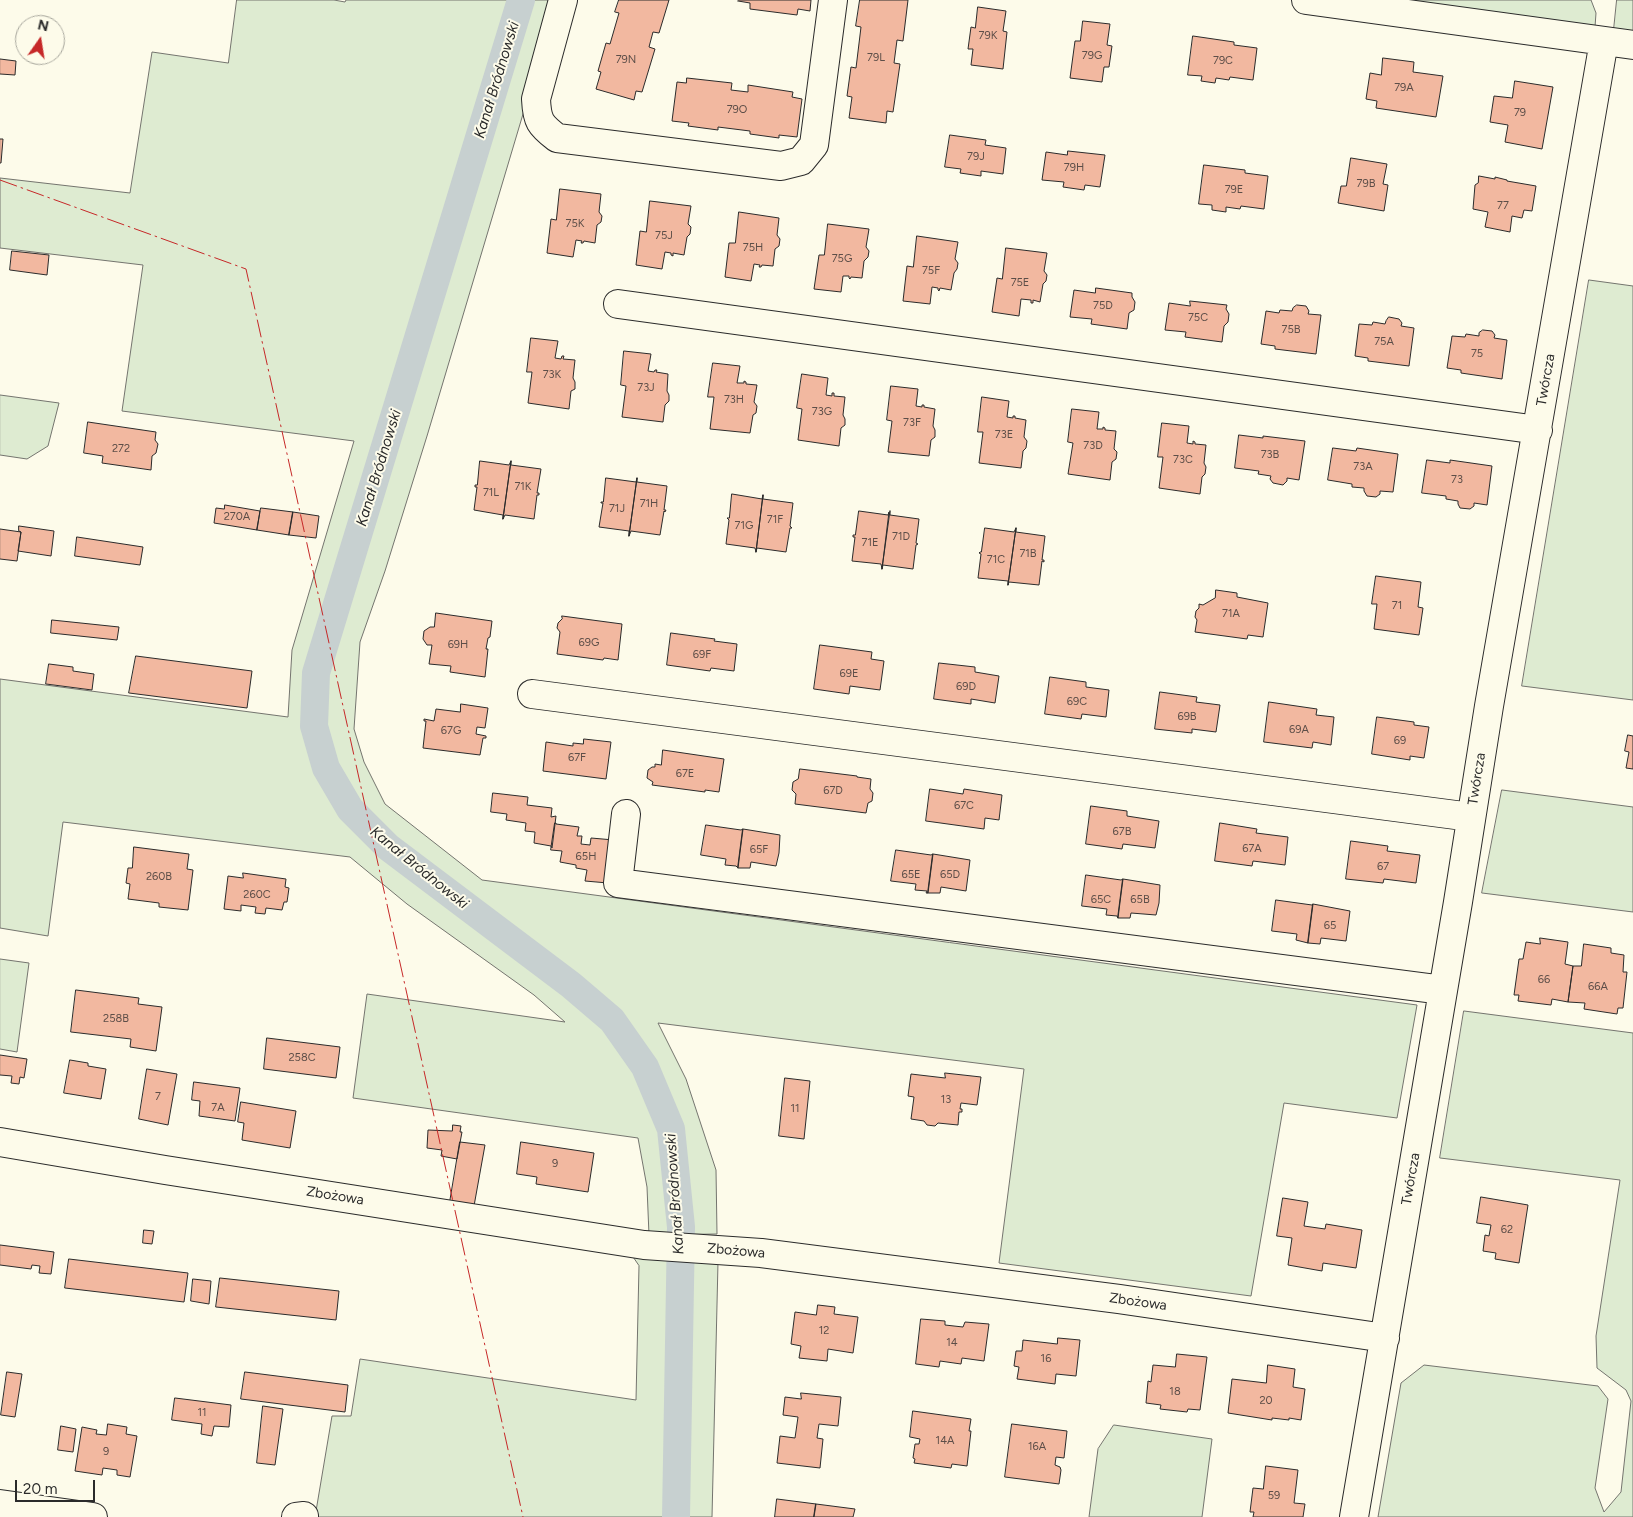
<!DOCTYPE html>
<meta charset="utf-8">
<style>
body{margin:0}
#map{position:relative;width:1633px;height:1517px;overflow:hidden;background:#fdfbea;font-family:Figtree,sans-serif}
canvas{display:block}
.north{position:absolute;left:15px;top:15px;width:50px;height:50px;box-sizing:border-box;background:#fdfbea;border:1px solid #a9a89e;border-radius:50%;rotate:13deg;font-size:14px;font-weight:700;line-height:20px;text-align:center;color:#2b2b2b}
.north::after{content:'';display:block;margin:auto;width:18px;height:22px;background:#c62828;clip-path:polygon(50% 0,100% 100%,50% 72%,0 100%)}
.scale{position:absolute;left:15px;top:1480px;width:80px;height:22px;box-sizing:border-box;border:2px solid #2b2b2b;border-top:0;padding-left:6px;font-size:15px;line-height:18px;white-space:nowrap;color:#2b2b2b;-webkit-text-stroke:4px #fdfbea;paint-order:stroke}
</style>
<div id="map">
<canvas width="1633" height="1517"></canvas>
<div class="north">N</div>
<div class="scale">20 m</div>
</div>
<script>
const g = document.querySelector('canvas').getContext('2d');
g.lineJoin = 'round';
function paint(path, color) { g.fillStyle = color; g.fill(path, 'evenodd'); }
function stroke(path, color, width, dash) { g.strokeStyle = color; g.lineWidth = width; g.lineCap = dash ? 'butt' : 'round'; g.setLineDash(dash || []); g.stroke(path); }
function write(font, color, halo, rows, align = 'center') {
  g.font = font + ' Figtree,sans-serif'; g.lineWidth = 4; g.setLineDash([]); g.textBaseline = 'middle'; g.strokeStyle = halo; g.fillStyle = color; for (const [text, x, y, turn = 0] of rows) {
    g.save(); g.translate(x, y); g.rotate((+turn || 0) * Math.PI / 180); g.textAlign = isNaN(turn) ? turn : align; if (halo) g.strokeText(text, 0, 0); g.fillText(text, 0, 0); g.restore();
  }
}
const green = new Path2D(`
 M237 0H334L345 2 346 0H557L427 436 385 571 360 642 354 729 364 762 385 804 482 880 1417 1005 1397 1118 1284 1103 1251 1296 999 1263 1024 1069 658 1023 686 1079 716 1170 717 1234 649 1235 647 1187 638 1138 353 1098 367 994 565 1022 534 995 407 904 350 857 63 822 48 936 0 928V679L288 717 292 650 354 441 122 411 143 265 0 248V178L130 193 152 52 228 63Z
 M1384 0H1591L1596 13 1595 27Z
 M1617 0H1633V31L1614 29Z
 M1589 280 1633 286V700L1522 686Z
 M0 395 59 403 48 446 27 459 0 455Z
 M1502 790 1633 807V912L1482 893Z
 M0 959 29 963 17 1052 0 1049Z
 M1464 1011 1633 1033V1517H1378L1401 1383 1424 1365 1598 1386 1608 1399 1595 1488 1604 1512 1621 1492 1631 1401 1626 1390 1597 1368 1596 1336 1620 1180 1440 1158Z
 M630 1252 718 1262 712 1517H315L332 1416H351L360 1359 636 1400 639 1266Z
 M1114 1425 1212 1439 1202 1517H1089L1098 1449Z`);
const canal = new Path2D(`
 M521 0 316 673 314 726 326 768 350 809 388 847 571 985 612 1020 645 1067 671 1129 681 1227 676 1517`);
const building = new Path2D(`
 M619 0H669L659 33 653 32 649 47 655 49 642 92 636 91 634 100 596 89 601 72 598 71 606 43 610 44 619 13 615 12Z
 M739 0H811L810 11 798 9 797 15 750 9V3L738 1Z
 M860 0H908L903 41 897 40 894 63 900 64 893 112 887 111 886 123 849 118 852 97 847 96 851 67 856 68 861 27 856 26Z
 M978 7 1006 11 1003 31 1007 32 1003 69 971 65 973 49H968L971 27 975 28Z
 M1083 21 1110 24 1107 45 1112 46 1109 67H1104L1102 82 1070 78 1075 41H1080Z
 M1193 36 1234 42V45L1257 48 1253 80 1230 77 1229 80 1216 78 1215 83 1201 81 1202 76 1188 75Z
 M1383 58 1414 62 1413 72 1443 76 1436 117 1376 108 1377 101 1366 99 1370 73 1381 75Z
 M0 59 16 61 15 75 0 74Z
 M687 78 732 83 731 90 748 92V85L793 92 792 97 802 99 797 137 779 135V138L750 134V131L718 127V130L688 126 689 123 672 121 677 82 686 83Z
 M1515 81 1553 87 1542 149 1505 142 1508 125 1490 122 1494 96 1512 98Z
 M950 135 986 140 985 145 1006 148 1003 174 981 171V176L960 173 961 169 945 167Z
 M0 139H3L1 163H0Z
 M1068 151 1105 155 1100 187 1085 185 1084 190 1063 187 1064 182 1042 180 1046 152 1067 155Z
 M1351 158 1387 164 1383 184 1388 185 1384 211 1338 203 1341 186H1346Z
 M1204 165 1245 170V173L1268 176 1264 209 1241 206 1240 209 1226 207V212L1212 210V205L1199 204Z
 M1479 176 1495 179V177L1507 180V181L1536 186 1532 211 1524 210 1522 218 1512 216 1510 232 1485 227 1488 212 1473 209 1475 185 1478 183Z
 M560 189 601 194 599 212 602 216 601 222 597 225 595 243 584 241 583 243H581L582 241 576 240 573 257 547 253 551 219 556 220Z
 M650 201 691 206 688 224 691 227 690 234 687 237 684 255 673 253V256L671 255V253L665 252 662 269 636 265 640 231 646 232Z
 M739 212 779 218 777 235 780 239 779 246 775 249 773 266 762 265 761 267H759L760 265 754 264 751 281 725 277 729 243H735Z
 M828 224 869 229 866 247 869 251 868 257 864 261 862 278 851 277 850 279 849 278V276H843L841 292 814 289 819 255H824Z
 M917 236 958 242 955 259 958 263 957 269 954 273 951 290 940 288 939 291 938 290V288L932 287 930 304 903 301 907 266 913 267Z
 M1006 248 1047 253 1044 271 1047 275 1046 281 1043 284 1040 302 1033 300V303H1031V300L1021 299 1019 316 992 312 997 278 1002 279Z
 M12 251 49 255 47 275 10 270Z
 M1096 288 1132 293V297L1135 302 1134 310 1129 313 1127 329 1091 324 1092 319 1070 317 1074 290 1095 293Z
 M1190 301 1227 305 1226 309 1229 314 1228 322 1224 326 1222 342 1185 337 1186 332 1165 330 1169 303 1190 306Z
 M1297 305 1306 306 1309 311 1308 314 1321 315 1316 354 1275 349V346L1261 344 1266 311 1279 313 1280 310 1292 311 1293 308Z
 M1389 317 1399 319 1402 323 1401 326 1414 328 1409 366 1368 361V358L1355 356 1359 324 1372 325 1373 322 1385 324 1386 321Z
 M1483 330 1492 331 1495 335 1494 338 1507 340 1502 379 1461 373V370L1447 368 1452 336 1465 337 1466 334 1479 336V333Z
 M531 338 558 341 555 358 561 359 562 356H564L563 359 575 360 573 378 575 382V389L571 391 569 409 528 403 532 372H527Z
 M624 351 651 354 648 371 654 372 655 370H657L656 372 668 374 667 391 669 395V401L665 405 663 422 622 417 626 386 621 385Z
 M713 363 740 366 737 383H744V381L746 382V384L757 385 754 402 757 406 756 413 753 415 750 433 710 429 714 397H708Z
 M802 374 828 378 826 395 832 396V393H834V396L845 397 843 415 845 419V425L841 428 839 446 798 440 802 409 797 408Z
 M891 386 918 389 916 406 922 407V405H924V407L935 409 933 426 935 430V437L931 440 929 456 888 452 892 421 887 420Z
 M982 397 1009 401 1007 417 1013 418V416H1015V418L1026 420 1024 437 1027 441 1026 448 1023 451 1021 468 979 463 983 432H978Z
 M1072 409 1099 412 1097 429H1103V427L1105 428V430L1116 431 1114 449 1117 452 1116 459 1112 462 1110 480 1068 474 1073 443 1068 442Z
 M88 422 156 432 155 440 158 444 156 453 152 456 151 470 102 463 103 456 84 453Z
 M1162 423 1189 426 1187 443 1193 444V441L1195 442V444L1206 445 1204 463 1206 467 1205 474 1202 477 1200 494 1159 488 1163 457H1158Z
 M1239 435 1263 438V436L1305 441 1299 480 1287 478V481L1283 485 1273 483 1270 479 1271 476 1258 474 1259 471 1235 468Z
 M1333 448 1356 451 1357 448 1398 454 1393 492 1380 491V494L1376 497 1367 496 1364 491V488L1352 487V484L1328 480Z
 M1427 460 1450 463V460L1492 466 1487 505 1474 503V506L1470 509 1460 508 1458 504V501L1446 499V496L1422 493Z
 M480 461 509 465 511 461 503 519V515L474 510 477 487H475V485H477Z
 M511 461V465L541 469 537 493H539V495H537L534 519 505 515 503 519Z
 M606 478 636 482 637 478 629 536V531L599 527 603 503H601V502H603Z
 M637 478V482L667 486 664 510H666L665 512 664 511 660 535 631 531 629 536Z
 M732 494 762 499 763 495 756 552 755 548 726 544 729 520 727 518H729Z
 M763 495V499L793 503 790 526 792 528H790L786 552 757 548 756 552Z
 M225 505 260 511 257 530 214 523 216 508 224 509Z
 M261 508 293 512 289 535 257 530Z
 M859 511 888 515 889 512 882 569 881 564 852 561 855 537H853V535H855Z
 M890 511V515L919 519 916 543 918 544 916 545 913 569 883 565 882 569Z
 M293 512 319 516 316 538 289 535Z
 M19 526 54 531 51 556 18 551 21 532 19 531Z
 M985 528 1014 532 1016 528 1008 585V581L978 578 981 554 979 553 980 552H981Z
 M1016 528V532L1045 536 1042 560H1044V562L1042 561 1039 585 1009 582 1008 585Z
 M0 529 21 532 17 561 0 559Z
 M77 537 143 547 140 565 75 556Z
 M1376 576 1421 582 1418 607 1423 608 1419 635 1374 629 1377 604H1372Z
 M1216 590 1237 593V597L1268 603 1263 637 1248 635 1247 639 1195 632 1197 620 1195 617 1196 611 1199 608V604L1203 605 1215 598Z
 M436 613 492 621 490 637 488 638 486 649H488L485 677 450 672 451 666 429 664 432 645H427L423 639 424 631 430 627H434Z
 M562 616 622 624 618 660 604 658 603 660 557 654 560 632 557 628 558 623 562 619Z
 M52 620 119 627 117 640 51 633Z
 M671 633 715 639 714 641 737 644 734 671 711 668 710 671 667 665Z
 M820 645 872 652 871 659 884 661 880 690 850 686 849 694 814 689Z
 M136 656 252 671 247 708 129 693Z
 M939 663 975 667V672L999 676 995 703 971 699V704L934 699Z
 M49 664 73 667V671L94 674 92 690 46 684Z
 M1050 677 1086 682V687L1109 690 1106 717 1082 714 1081 719 1045 714Z
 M1160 692 1197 697 1196 702 1220 705 1216 732 1192 729V733L1155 729Z
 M1269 702 1317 709 1316 715 1334 717 1331 745 1313 742 1312 748 1264 742Z
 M461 704 488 708 485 728 477 727 476 734 486 736V738H483L480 755 423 748 426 721H424V719L434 721 436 709 460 712Z
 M1377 717 1414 722V725L1429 727 1424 758 1410 756V760L1372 754Z
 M1628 735 1633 736V769L1626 768 1629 752 1625 751Z
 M584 739 611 742 606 779 543 771 546 742 573 746V743L583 744Z
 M663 750 724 759 719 792 705 790V792L652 785 653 782 647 778 648 770 652 767H655V764L661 765Z
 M800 769 857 776V777L871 779 870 789 873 793 872 801 868 803 866 813 795 804 796 794 792 790 793 782 798 779Z
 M930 789 963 794 964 789 1002 795 999 820 985 818 984 829 926 821Z
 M493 793 528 797 527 805 552 808 551 817 556 816 552 848 551 846 534 843 535 832 525 831 526 823 506 820 507 814 491 812Z
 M1091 806 1127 811V816L1159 821 1155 848 1123 844 1122 849 1086 844Z
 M555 823H556V824L579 827 577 836H582L581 844 590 845 591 838 614 840 608 883 585 881 587 870 576 868V865L560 862 562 851 551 850Z
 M1220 823 1257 829 1256 833 1288 837 1285 865 1253 861 1252 866 1215 861Z
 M706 825 741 830 743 829 738 868 736 866 725 865 726 859 701 855Z
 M743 829 780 835 779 853 776 866 751 862 750 868H738Z
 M1351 841 1388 846 1387 851 1420 855 1416 883 1384 879 1383 883 1346 879Z
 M134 847 189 854 187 869 193 870 188 910 159 907V903L128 899 130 884 126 883 128 868H132Z
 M896 850 931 855 933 854 928 893H926L927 891 915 890 916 884 891 881Z
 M933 854 970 860 966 891 941 887 940 893H928Z
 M243 873 286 879 285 887 289 888 287 902H284L282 910 266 908 265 914 255 913 256 907 241 905V911L224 909 228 876 243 878Z
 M1086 875 1121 880 1123 879 1118 918 1117 916 1106 915 1107 909 1082 906Z
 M1123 879 1160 885 1159 903 1156 915 1131 913 1130 918H1118Z
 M1276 900 1312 905 1313 904 1308 943 1296 940 1297 934 1272 931Z
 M1313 904 1350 911 1346 941 1321 938 1320 944 1308 943Z
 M1540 938 1568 942 1565 964 1573 966 1568 1002 1552 999 1551 1005 1518 1001 1519 995H1514L1519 959H1523L1526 942 1540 944Z
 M1584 944 1611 948V953L1624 955 1623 972H1627L1623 1008H1618L1617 1014 1584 1009 1585 1003 1568 1002 1573 966H1581Z
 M76 990 139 998 138 1004 162 1007 156 1051 130 1047 131 1039 71 1032Z
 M267 1038 340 1047 336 1078 264 1069Z
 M0 1055 27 1059 24 1078 20 1077 19 1084 11 1083 12 1076 0 1075Z
 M70 1060 88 1063V1066L106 1069 101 1099 64 1093Z
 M147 1069 177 1074 168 1125 139 1119Z
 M945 1073 981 1077 977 1105 961 1103 960 1109H962V1112H959L958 1125 938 1123 935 1126 927 1125 924 1121 911 1119 914 1097 908 1096 911 1074 945 1078Z
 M785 1078 810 1081 804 1139 779 1136Z
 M194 1082 240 1088 235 1121 199 1116 200 1101 192 1100Z
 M241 1102 296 1111 290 1148 242 1140 244 1123 238 1122Z
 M453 1125 461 1126 460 1132H462L457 1159 441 1156 442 1150 427 1148 428 1130 452 1131Z
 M460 1142 485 1145 474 1206 450 1202Z
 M521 1142 594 1153 588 1192 536 1184 537 1177 517 1174Z
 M1481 1197 1528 1205 1519 1263 1495 1259 1496 1253 1483 1251 1485 1235 1489 1236 1491 1225 1477 1223Z
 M1283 1198 1308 1202 1304 1226 1325 1229 1326 1224 1362 1230 1356 1268 1323 1263 1322 1271 1288 1265 1292 1238 1277 1236Z
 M144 1230 154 1231 152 1244 143 1243Z
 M0 1245 54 1252 51 1274 39 1273 40 1266 32 1265 31 1269 0 1265Z
 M69 1259 188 1273 184 1302 65 1288Z
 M220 1278 339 1291 336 1320 216 1307Z
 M193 1279 211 1281 209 1304 191 1301Z
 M818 1305 835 1307 834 1314 858 1317 853 1353 828 1349 827 1361 799 1358 801 1346 791 1344 795 1312 816 1315Z
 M921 1319 945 1321V1325L963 1327 965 1322 989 1324 984 1361 962 1358 961 1364 940 1361 939 1367 916 1364Z
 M1058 1338 1080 1340 1076 1376 1056 1374 1055 1384 1017 1379 1019 1367 1014 1366 1016 1351H1022L1023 1340 1057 1344Z
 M1177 1354 1207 1357 1200 1410 1188 1409 1187 1412 1160 1409 1161 1405 1146 1403 1148 1381 1151 1382 1153 1365 1175 1367Z
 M1268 1365 1295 1369 1293 1387 1305 1389 1301 1420 1289 1418V1420L1272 1418V1420L1228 1413 1232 1379 1266 1383Z
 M7 1372 22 1374 15 1417 1 1415Z
 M245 1372 348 1385 345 1412 241 1399Z
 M801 1393 841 1397 838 1426 819 1424 817 1438 823 1439 820 1468 777 1463 780 1436 795 1438 798 1417 783 1415 785 1397 801 1399Z
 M175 1398 231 1405 229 1427 214 1426 212 1436 201 1434 202 1424 172 1420Z
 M263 1406 283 1409 275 1465 257 1463Z
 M913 1411 971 1419 969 1431H971L967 1466 952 1464 951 1468 914 1463 915 1459 913 1458 915 1444H919L920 1439 910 1437Z
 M108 1424 127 1427 126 1434 137 1436 130 1477 117 1475V1470L103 1468 102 1475 75 1471 82 1427 97 1430 96 1434 106 1435Z
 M1012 1424 1067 1431 1064 1458 1056 1457 1055 1465 1060 1467 1061 1470 1059 1484 1005 1477Z
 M61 1426 76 1429 73 1452 58 1450Z
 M1266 1466 1298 1470 1294 1503 1305 1504 1303 1517H1253L1254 1512H1250L1253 1488 1263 1489Z
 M777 1499 816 1504 814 1517H775Z
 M816 1504 855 1509 853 1517H814Z`);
const minor = new Path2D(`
 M563 0 536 99C537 121 540 125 557 138L781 166 801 161 814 145 833 0
 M1306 0 1633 45
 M618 304 1538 430
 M532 694 1471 817
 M626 814 618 883 1443 990
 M0 1142 165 1170 644 1245 761 1253 1119 1299 1385 1338
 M0 1504 93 1517
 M296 1517 304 1516
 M1354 1517 1458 902 1489 706 1604 41`);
const power = new Path2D(`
 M0 180 246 269 523 1517`);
const numberNames = [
 ["79K",988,36],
 ["79G",1092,56],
 ["79L",876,58],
 ["79N",626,60],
 ["79C",1223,61],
 ["79A",1404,88],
 ["79O",737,110],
 ["79",1520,113],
 ["79J",976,157],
 ["79H",1074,168],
 ["79B",1366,184],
 ["79E",1234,190],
 ["77",1503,206],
 ["75K",575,224],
 ["75J",664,236],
 ["75H",753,248],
 ["75G",842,259],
 ["75F",931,271],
 ["75E",1020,283],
 ["75D",1103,306],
 ["75C",1198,318],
 ["75B",1291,330],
 ["75A",1384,342],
 ["75",1477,354],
 ["73K",552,375],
 ["73J",646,388],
 ["73H",734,400],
 ["73G",822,412],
 ["73F",912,423],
 ["73E",1004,435],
 ["73D",1093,446],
 ["272",121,449],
 ["73B",1270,455],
 ["73C",1183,460],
 ["73A",1363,467],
 ["73",1457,480],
 ["71K",523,487],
 ["71L",491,493],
 ["71H",649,504],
 ["71J",617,509],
 ["270A",237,517],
 ["71F",775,520],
 ["71G",744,526],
 ["71D",901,537],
 ["71E",870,543],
 ["71B",1028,554],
 ["71C",996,560],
 ["71",1397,606],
 ["71A",1231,614],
 ["69G",589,643],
 ["69H",458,645],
 ["69F",702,655],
 ["69E",849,674],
 ["69D",966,687],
 ["69C",1077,702],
 ["69B",1187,717],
 ["69A",1299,730],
 ["67G",451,731],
 ["69",1400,741],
 ["67F",577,758],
 ["67E",685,774],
 ["67D",833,791],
 ["67C",964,806],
 ["67B",1122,832],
 ["67A",1252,849],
 ["65F",759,850],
 ["65H",586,857],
 ["67",1383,867],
 ["65E",911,875],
 ["65D",950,875],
 ["260B",159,877],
 ["260C",257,895],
 ["65C",1101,900],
 ["65B",1140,900],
 ["65",1330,926],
 ["66",1544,980],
 ["66A",1598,987],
 ["258B",116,1019],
 ["258C",302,1058],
 ["7",158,1097],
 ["13",946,1100],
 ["7A",218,1108],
 ["11",795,1109],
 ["9",555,1164],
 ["62",1507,1230],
 ["12",824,1331],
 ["14",952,1343],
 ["16",1046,1359],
 ["18",1175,1392],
 ["20",1266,1401],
 ["11",202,1413],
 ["14A",945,1441],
 ["16A",1037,1447],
 ["9",106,1452],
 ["59",1274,1496]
];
const streetNames = [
 ["Twórcza",1546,380,-80],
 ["Twórcza",1477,779,-81],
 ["Twórcza",1411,1179,-80],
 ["Zbożowa",335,1196,9],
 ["Zbożowa",736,1251,5],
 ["Zbożowa",1138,1302,8]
];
const waterNames = [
 ["Kanał Bródnowski",497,80,-73],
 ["Kanał Bródnowski",379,468,-73],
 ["Kanał Bródnowski",419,868,39],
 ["Kanał Bródnowski",675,1194,-94]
];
paint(green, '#deebd1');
stroke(green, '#74746e', 1);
stroke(canal, '#c7d0d0', 28);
paint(building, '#f2b8a0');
stroke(building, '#2b2b2b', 1);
stroke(minor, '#2b2b2b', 30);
stroke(minor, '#fdfbea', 28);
stroke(power, '#c62828', 1, [18, 4, 2.5, 4]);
write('11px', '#5d4e48', null, numberNames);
write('14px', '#2b2b2b', '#fdfbea', streetNames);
write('italic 15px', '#2b2b2b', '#fdfbea', waterNames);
</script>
